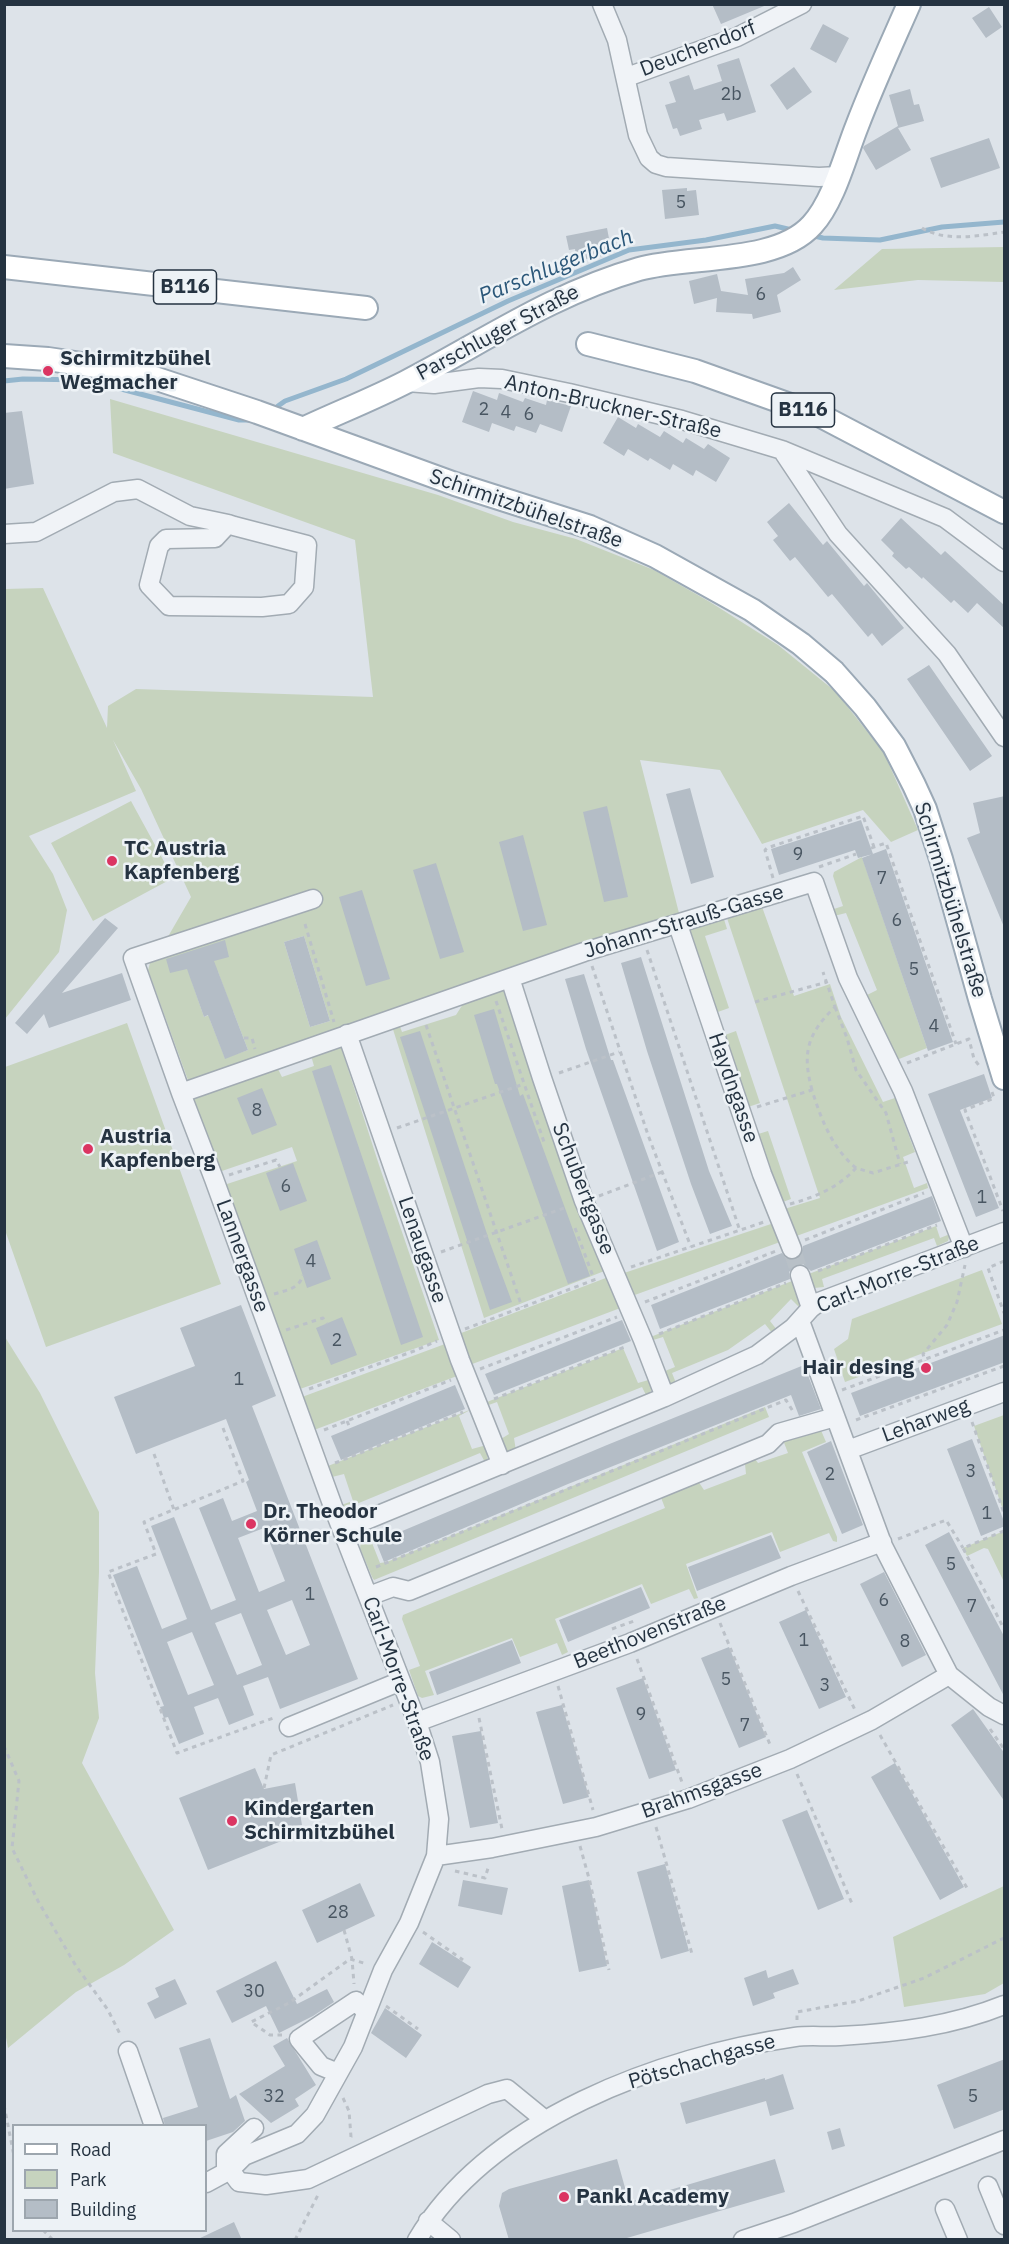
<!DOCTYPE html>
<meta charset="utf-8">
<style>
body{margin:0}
#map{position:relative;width:1009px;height:2244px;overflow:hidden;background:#dde3e9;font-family:"IBM Plex Sans",sans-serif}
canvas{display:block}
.frame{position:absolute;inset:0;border:6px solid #253341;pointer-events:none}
.legend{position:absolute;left:12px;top:2124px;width:195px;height:108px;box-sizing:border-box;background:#edf2f6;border:2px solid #9da6ae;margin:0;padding:8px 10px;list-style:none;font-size:18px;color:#253341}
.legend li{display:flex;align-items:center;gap:12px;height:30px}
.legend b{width:30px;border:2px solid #9da6ae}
</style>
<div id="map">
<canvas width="1009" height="2244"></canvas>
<div class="frame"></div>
<ul class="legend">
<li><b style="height:8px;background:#fff"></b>Road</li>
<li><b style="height:16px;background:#c6d3be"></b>Park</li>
<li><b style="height:16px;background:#b4bdc6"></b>Building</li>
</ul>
</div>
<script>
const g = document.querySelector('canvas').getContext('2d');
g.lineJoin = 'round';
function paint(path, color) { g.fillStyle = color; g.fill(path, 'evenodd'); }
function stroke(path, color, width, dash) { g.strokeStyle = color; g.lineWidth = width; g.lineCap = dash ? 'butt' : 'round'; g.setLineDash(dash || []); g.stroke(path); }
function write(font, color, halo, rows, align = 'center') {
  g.font = font + ' "IBM Plex Sans",sans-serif'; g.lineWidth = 5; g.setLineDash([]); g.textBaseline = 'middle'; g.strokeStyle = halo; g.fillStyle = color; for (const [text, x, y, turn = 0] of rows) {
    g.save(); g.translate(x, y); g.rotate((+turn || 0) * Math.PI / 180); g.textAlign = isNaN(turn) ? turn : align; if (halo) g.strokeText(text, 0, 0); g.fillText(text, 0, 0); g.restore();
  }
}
const green = new Path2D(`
 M1004 247V282L918 280 834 290 882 249Z
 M110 399 438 495 513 522 576 539 654 570 710 602 778 645 836 692 884 753 918 830 891 842 863 810 762 844 720 770 640 760 680 917 189 1083 148 970 150 963 155 959 191 897 141 789 113 740 136 791 29 836 53 874 67 910 59 952 5 1019V589L43 588 107 728 108 706 136 689 373 697 355 540 113 453ZM304 936 330 1021 310 1027 284 942ZM218 972 231 1007 204 1017 192 982ZM233 1011 248 1050 225 1058 210 1020Z
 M131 801 173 878 93 921 51 843Z
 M862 857 927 1048 899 1059 894 1056 863 997 877 990 846 913 834 916 831 910 843 906 833 876 834 872Z
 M761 904 794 996 830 984 841 1017 883 1102 895 1098 915 1152 903 1157 914 1188 927 1183 928 1188 791 1238 781 1210 820 1198 726 915Z
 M723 916 727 929 705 936 729 1008 715 1013 689 927Z
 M506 988 607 1270 484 1318 391 1023 398 1021 402 1032 456 1015 468 996Z
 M127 1023 221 1284 46 1347 5 1230V1067Z
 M736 1031 760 1103 745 1108 722 1036Z
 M337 1044 341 1047 379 1165 439 1340 300 1389 224 1185 297 1161 292 1147 219 1172 193 1099 196 1093 276 1065 282 1077 314 1066 310 1052Z
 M768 1131 791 1199 780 1203 755 1135Z
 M774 1223 780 1242 632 1296 624 1273Z
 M936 1226 940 1238 950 1234 948 1241 937 1246 934 1238 822 1279 824 1287 814 1288 806 1275Z
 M982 1270 1002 1324 845 1382 834 1349 848 1339 852 1319Z
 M611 1276 623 1307 467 1366 456 1335Z
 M797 1279 803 1302 799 1307 791 1299 770 1321 777 1330 773 1334 765 1324 728 1350 672 1373 676 1383 669 1385 660 1373 675 1367 663 1337 650 1341 648 1338Z
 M5 1337 40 1393 99 1512V1572L95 1673 99 1718 82 1763 174 1930 124 1965 76 1992 8 2048 4 2027Z
 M445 1344 457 1376 314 1430 302 1397Z
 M623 1348 638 1383 652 1379 654 1386 647 1397 642 1387 514 1438 516 1451 510 1454 502 1450 496 1442 509 1434 497 1402 483 1407 482 1404Z
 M765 1407 769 1417 374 1580 372 1577 360 1548 361 1542 370 1538 380 1563 387 1562Z
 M472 1409 459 1416 472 1449 483 1446 486 1447 488 1462 486 1464 480 1453 354 1505 356 1517C348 1515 346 1512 341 1505L353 1501 344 1474 332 1477 328 1466Z
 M1004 1415V1513L974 1426Z
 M820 1428 826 1442 802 1452 837 1537V1542L833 1541 829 1533 780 1552 772 1532 686 1564 698 1598 694 1599 689 1589 651 1604 642 1584 555 1619 568 1652 562 1655 557 1643 520 1657 512 1638 425 1671 434 1695 422 1698 418 1696 409 1670 420 1666 402 1619 403 1615 665 1508 660 1495 698 1481 704 1490 746 1474 745 1464 755 1459 758 1463 788 1453 783 1440Z
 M1004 1531V1582L988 1549 984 1548 967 1556 963 1548Z
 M1004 1886V1983L985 1994 904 2007 893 1937Z`);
const stream = new Path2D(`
 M810 235 823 238 880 240 942 227 1004 222
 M4 381 23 379 87 380 239 420H251
 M278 406 285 401 346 379 508 301 629 250 706 240 775 226 792 230`);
const building = new Path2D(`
 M712 4H769L721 24Z
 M989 7 1002 27 986 38 972 18Z
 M823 24 849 38 836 63 810 49Z
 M739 58 756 112 727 121 724 113 699 120 702 129 680 136 677 128 673 129 665 105 676 102 669 82 689 75 694 90 722 81 717 65Z
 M794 67 812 92 787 110 770 85Z
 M910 89 914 105 919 104 924 121 898 128 911 150 876 170 863 148 864 146 898 126 889 95Z
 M989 138 1000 168 941 188 930 158Z
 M687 188V191L696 190 699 215 665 219 662 190Z
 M607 228 612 254 577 261 575 249 569 250 566 236Z
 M793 267 801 280 777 295 781 312 753 319 752 314 716 312 717 298 694 304 689 281 717 274 721 291 748 295 745 279 784 273Z
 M473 391 497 400 499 393 523 402 525 398 546 405 547 400 571 406 562 432 540 424 536 433 516 426 514 431 492 423 489 432 462 422Z
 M22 411 34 484 4 489V413Z
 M618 417 636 428 638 424 660 437 664 431 683 443 686 438 704 449 708 444 730 458 716 482 696 470 693 476 673 464 670 470 650 458 648 461 628 449 624 456 603 443Z
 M789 503 823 545 827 541 864 586 867 583 904 628 882 646 872 633 868 637 832 594 828 597 795 557 790 561 773 540 778 536 767 522Z
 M901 518 941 555 945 551 1005 606V629L977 603 968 613 954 600 951 603 923 577 922 579 909 567 906 569 892 556 894 553 881 540Z
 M929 665 992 756 970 771 907 679Z
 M690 788 714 877 691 884 666 794Z
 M1005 796V927H1004L967 838 980 833 973 803Z
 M607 806 628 897 604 902 583 812Z
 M861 820 873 854 858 858 855 850 779 875 771 849Z
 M523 835 547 925 523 931 499 842Z
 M886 849 953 1042 928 1051 862 858Z
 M436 863 464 952 440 959 413 870Z
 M362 890 390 979 366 986 339 897Z
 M105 918 118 928 62 993 122 973 131 1000 49 1028 44 1014 27 1034 15 1023Z
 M304 936 330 1021 310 1027 284 942Z
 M225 940 229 957 214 961 248 1050 225 1059 208 1015 204 1017 187 969 170 973 166 959Z
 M641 957 709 1171 732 1226 710 1234 691 1184 647 1051 621 963Z
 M584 974 611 1060H613L679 1242 657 1251 586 1049 565 979Z
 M494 1009 520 1096 523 1094 590 1276 568 1284 497 1084H495L474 1015Z
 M420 1031 490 1243 512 1302 490 1310 400 1037Z
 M331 1065 423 1337 401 1345 312 1071Z
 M984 1074 992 1098 960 1110 999 1208 976 1217 928 1094Z
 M262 1088 277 1125 252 1135 237 1098Z
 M293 1163 307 1201 280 1211 266 1173Z
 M932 1196 941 1221 811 1271 803 1264 796 1265 789 1272 790 1279 660 1329 651 1305 782 1253 786 1258 796 1260 801 1255 803 1246Z
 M317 1240 331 1279 307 1288 294 1249Z
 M241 1305 276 1396 252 1406 358 1679 280 1709 268 1677 243 1686 254 1715 229 1725 218 1698 194 1707 204 1734 179 1744 168 1717 164 1718 160 1707 164 1706 113 1575 137 1566 162 1629 187 1619 151 1526 174 1517 211 1610 236 1600 199 1508 223 1498 232 1521 257 1511 246 1482 249 1480 226 1419 136 1454 114 1397 195 1366 180 1328ZM264 1528 285 1581 259 1592 238 1538ZM292 1600 310 1645 286 1655 267 1610ZM241 1613 262 1665 237 1675 215 1623ZM192 1632 214 1685 188 1695 167 1642Z
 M342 1317 357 1355 331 1365 316 1328Z
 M622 1320 631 1341 494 1395 485 1374Z
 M1005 1335V1362L860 1416 851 1393Z
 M804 1365 821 1409 799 1416 791 1395 568 1484 384 1562 376 1542 607 1445Z
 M455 1385 465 1409 341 1460 331 1436Z
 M972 1439 1005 1524V1526L981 1536 947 1449Z
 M831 1441 863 1525 842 1534 807 1452Z
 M949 1532 1005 1638V1698L925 1545Z
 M771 1535 781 1558 697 1591 688 1567Z
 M884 1572 926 1655 902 1667 860 1584Z
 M641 1587 650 1608 568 1642 559 1620Z
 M806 1610 846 1697 819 1709 779 1622Z
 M512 1640 521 1663 437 1695 429 1672Z
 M729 1647 766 1737 739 1748 701 1658Z
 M643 1678 676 1770 649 1779 616 1688Z
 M562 1705 589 1797 563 1804 536 1712Z
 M973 1709 1005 1754V1802L951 1725Z
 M481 1731 498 1823 470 1828 452 1736Z
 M895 1763 964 1887 940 1900 871 1777Z
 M255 1768 264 1789 295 1783 302 1825 280 1829 284 1840 208 1870 179 1798Z
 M807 1810 844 1899 818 1910 782 1820Z
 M665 1864 689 1951 661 1959 637 1872Z
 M463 1880 508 1888 502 1915 458 1906Z
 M589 1880 607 1966 579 1972 562 1886Z
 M360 1883 375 1916 317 1943 302 1910Z
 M432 1942 471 1967 458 1988 419 1964Z
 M276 1961 297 2004 327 1989 334 2002 313 2016 279 2033 266 2006 232 2023 216 1991Z
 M793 1969 799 1984 773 1993 775 1998 753 2006 744 1978 766 1970 768 1978Z
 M175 1979 187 2004 155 2019 147 2003 159 1997 155 1988Z
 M385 2008 422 2035 406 2058 371 2033Z
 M210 2038 230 2099 236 2095 245 2121 233 2132 206 2141V2126H165L163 2118 198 2107 179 2048Z
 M287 2038 316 2085 295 2099 299 2106 271 2123 239 2094 285 2066 273 2046Z
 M1005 2059V2109L954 2129 937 2085Z
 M783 2074 794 2109 770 2116 766 2101 686 2124 680 2103 765 2078V2080Z
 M840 2128 845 2146 832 2150 827 2132Z
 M617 2159 629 2202 775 2159 785 2192 620 2240H509L499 2206 502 2193 509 2189Z
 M234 2222 242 2240H196Z`);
const minorTunnel = new Path2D(`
 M792 1249 800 1275`);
const path = new Path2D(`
 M922 228C945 242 979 236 1004 232
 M871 848 886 843 956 1044
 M819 867 856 854
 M773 878 765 850 767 848 863 816 874 847
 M305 924 334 1022
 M647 950 740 1231
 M592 966 648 1135 691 1247
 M496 1001 545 1145
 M755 1002 827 982
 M835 1007 847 1038 856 1070 886 1113 900 1164
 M426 1025 522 1307
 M244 1038H252L255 1049
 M907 1063 969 1039 974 1059 981 1068
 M559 1073 619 1052
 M812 1090C802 1053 807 1034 835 1007L823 972
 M992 1092 994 1098 965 1110 1003 1211
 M757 1107 812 1090C821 1119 832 1148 856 1168
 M397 1128 524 1084
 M229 1175 276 1160 280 1167
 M599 1196 662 1172
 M790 1204C815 1197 838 1188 856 1168L873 1173 911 1161
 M575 1228 594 1279
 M805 1240 924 1193
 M441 1252 567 1207
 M1004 1261 988 1268 1004 1313
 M631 1267 764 1222
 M818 1271 937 1225
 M274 1294C287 1290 299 1289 303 1275
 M645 1302 776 1251
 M465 1329 599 1278
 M286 1330 323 1318 327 1324
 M659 1334 786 1283
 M926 1365 923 1354 947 1325 957 1302 965 1265
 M480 1369 617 1317
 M309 1389 414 1351 437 1341
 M842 1390 1004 1330
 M494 1399 627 1346
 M856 1420 1004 1366
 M347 1421 350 1428
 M972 1422 1004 1513
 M223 1428 243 1481 144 1522 156 1554 108 1572 177 1753 276 1717
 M324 1430 451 1380
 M154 1454 174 1510
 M335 1463 463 1412
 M1004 1531 963 1548 1004 1629
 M898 1539 946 1520 963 1548
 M304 1541 325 1533
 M376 1567 786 1400 794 1413
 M798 1591 855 1710
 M720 1623 771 1747
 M612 1629 634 1621
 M637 1659 683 1785
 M558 1686 593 1810
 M479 1718 502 1829
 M990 1729 1004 1749
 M880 1735 967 1888
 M4 1746 19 1781 12 1848 38 1901 76 1966 108 2010 121 2036
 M797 1774 853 1906
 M264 1788 271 1755 393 1705
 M656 1827 692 1954
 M580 1846 590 1882 609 1970
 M455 1871 485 1878 489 1865
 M344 1930 352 1959 354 1984
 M423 1932 463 1960
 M386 2006 418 2029
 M797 2020V2012L858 2001 924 1978 1004 1938
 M282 2035H270L251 2022 289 2003 350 1959 367 1964
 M343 2098 349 2111 351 2137 349 2141
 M4 2105 14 2156
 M43 2230 53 2240
 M295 2240 319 2193`);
const minor = new Path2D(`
 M602 4 617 40 638 135 649 158 656 164 666 167 819 177 838 176
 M627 77 737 37 802 4
 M406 382 434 384 479 378 502 379 569 393 682 420 782 450 945 518 1004 562
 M782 450 838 534 947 654 1004 737
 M4 534 36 532 114 492 138 489 190 516 228 524 234 526 307 545 304 587 289 604 262 607 169 606 149 585 159 546 166 539 215 538 228 524
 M313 899 133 958 181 1093 214 1179 335 1512 417 1722 430 1762 439 1819 436 1856 409 1923 383 1970 353 2047 315 2115 297 2134 244 2156 230 2170 239 2182 266 2185 308 2179 488 2094 507 2089 545 2120
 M678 925 762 1174 792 1249
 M510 978 542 1078 584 1201 643 1340 665 1397
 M347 1034 460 1360 502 1465
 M181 1093 584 952 814 882 848 978 903 1091 964 1248
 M800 1275 811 1308
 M800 1321 883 1546 949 1675 989 1707 1004 1715
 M848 1450 1004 1392
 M342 1530 665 1397 757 1355 793 1328 811 1308 819 1302 1004 1232
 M369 1596 393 1587 409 1591 768 1444 779 1433 835 1417
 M417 1722 630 1643 791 1576 882 1542
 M289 1727 401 1681
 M436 1856 492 1848 596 1827 688 1799 790 1759 872 1720 949 1675
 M128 2051 154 2126
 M338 2073 321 2066 299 2039 356 2001 366 2012
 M226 2173V2154L254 2128
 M206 2183 230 2170
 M988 2186 1004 2225
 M945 2209 958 2240
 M428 2221 451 2240
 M417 2240C489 2119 662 2056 795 2037 809 2035 825 2037 840 2036 896 2033 952 2026 1004 2005
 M743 2240 794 2223 1004 2140`);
const major = new Path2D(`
 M4 267 366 308
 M588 344 695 371 821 416 1004 512
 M4 356 48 359 136 372 257 412 455 484 590 527 655 556 752 610 801 644 834 672 865 707 894 746 914 785 925 809 941 859 980 999 1004 1078
 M303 429C337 413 373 399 406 382 485 341 552 294 639 269 688 255 776 265 812 225 834 201 845 156 857 126 873 84 891 45 909 4`);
const markers = [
 [48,371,6,"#db3562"],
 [112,861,6,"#db3562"],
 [88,1149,6,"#db3562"],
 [926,1368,6,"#db3562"],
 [251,1524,6,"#db3562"],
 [232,1821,6,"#db3562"],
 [564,2197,6,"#db3562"]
];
const numberNames = [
 ["2b",731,95],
 ["5",681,203],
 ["6",761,295],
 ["2",484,410],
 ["4",506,413],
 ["6",529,415],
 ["9",798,855],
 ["7",882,879],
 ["6",897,921],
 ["5",914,970],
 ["4",934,1027],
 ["8",257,1111],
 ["6",286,1187],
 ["1",982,1198],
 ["4",311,1262],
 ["2",337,1341],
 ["1",239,1380],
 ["3",971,1472],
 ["2",830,1475],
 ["1",987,1514],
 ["5",951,1565],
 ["1",310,1595],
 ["6",884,1601],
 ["7",972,1607],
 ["1",804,1641],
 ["8",905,1642],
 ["5",726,1680],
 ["3",825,1686],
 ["9",641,1715],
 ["7",745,1726],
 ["28",338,1913],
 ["30",254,1992],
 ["32",274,2097],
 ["5",973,2097]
];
const shields = [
 [185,287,63],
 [803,410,63]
];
const shieldNames = [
 ["B116",185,287],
 ["B116",803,410]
];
const streetNames = [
 ["Deuchendorf",698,49,-21],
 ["Parschluger Straße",498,333,-28],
 ["Anton-Bruckner-Straße",613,407,13],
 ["Schirmitzbühelstraße",526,509,19],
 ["Schirmitzbühelstraße",950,900,73],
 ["Johann-Strauß-Gasse",684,922,-17],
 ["Haydngasse",733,1088,71],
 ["Schubertgasse",583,1189,69],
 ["Lenaugasse",422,1250,71],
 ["Lannergasse",242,1256,70],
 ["Carl-Morre-Straße",898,1275,-22],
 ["Leharweg",926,1421,-20],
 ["Beethovenstraße",650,1633,-22],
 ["Carl-Morre-Straße",398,1679,70],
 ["Brahmsgasse",702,1791,-20],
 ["Pötschachgasse",702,2062,-16]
];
const poiNames = [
 ["Schirmitzbühel",60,359],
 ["Wegmacher",60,383],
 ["TC Austria",124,849],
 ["Kapfenberg",124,873],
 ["Austria",100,1137],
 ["Kapfenberg",100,1161],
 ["Hair desing",914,1368,"right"],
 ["Dr. Theodor",263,1512],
 ["Körner Schule",263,1536],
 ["Kindergarten",244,1809],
 ["Schirmitzbühel",244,1833],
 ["Pankl Academy",576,2197]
];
const waterNames = [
 ["Parschlugerbach",556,267,-22]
];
paint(green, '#c6d3be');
stroke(stream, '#94b6cd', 5);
paint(building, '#b4bdc6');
stroke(minorTunnel, '#b8c0c7', 18, [18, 9]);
stroke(minor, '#a2abb3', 21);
stroke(major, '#9ba9b6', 26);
stroke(path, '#bbc1c8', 3, [4.5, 4.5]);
stroke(minor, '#f0f3f7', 18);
stroke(major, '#fff', 22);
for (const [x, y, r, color] of markers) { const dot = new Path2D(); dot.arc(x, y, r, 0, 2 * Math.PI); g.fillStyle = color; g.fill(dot); stroke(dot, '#edf2f6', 2); }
write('18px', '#495662', null, numberNames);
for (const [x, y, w] of shields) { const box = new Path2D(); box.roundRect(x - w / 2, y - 17, w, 34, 4.5); g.fillStyle = '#edf2f6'; g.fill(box); stroke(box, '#253341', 1.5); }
write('bold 20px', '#253341', null, shieldNames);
write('21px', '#253341', '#edf2f6', streetNames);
write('bold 21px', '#253341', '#edf2f6', poiNames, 'left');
write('italic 22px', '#2b5779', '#edf2f6', waterNames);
</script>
